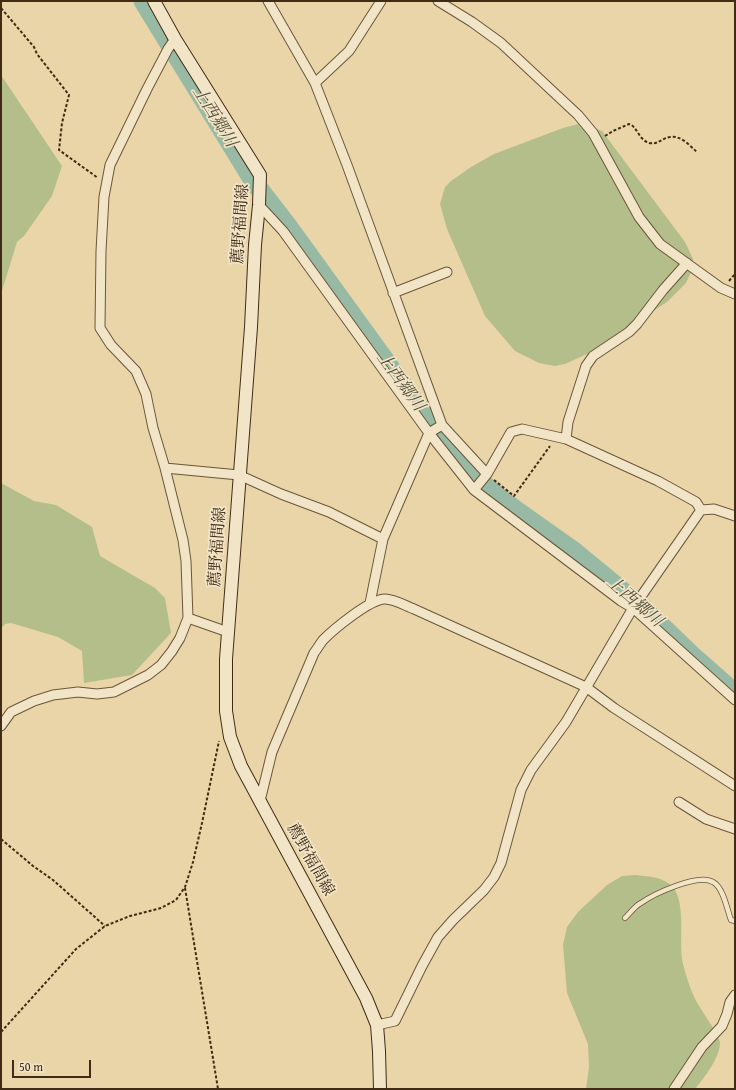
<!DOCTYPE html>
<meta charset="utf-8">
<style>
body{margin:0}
#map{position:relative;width:736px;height:1090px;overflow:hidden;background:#ead5a9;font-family:"Gentium Book Plus",serif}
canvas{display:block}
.frame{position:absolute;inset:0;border:2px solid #402b15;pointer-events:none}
.scale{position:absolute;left:12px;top:1060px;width:79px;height:18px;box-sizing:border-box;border:2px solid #402b15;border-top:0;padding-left:5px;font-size:12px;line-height:14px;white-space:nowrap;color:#402b15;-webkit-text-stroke:3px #f1e4c7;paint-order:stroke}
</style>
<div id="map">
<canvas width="736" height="1090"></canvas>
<div class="frame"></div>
<div class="scale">50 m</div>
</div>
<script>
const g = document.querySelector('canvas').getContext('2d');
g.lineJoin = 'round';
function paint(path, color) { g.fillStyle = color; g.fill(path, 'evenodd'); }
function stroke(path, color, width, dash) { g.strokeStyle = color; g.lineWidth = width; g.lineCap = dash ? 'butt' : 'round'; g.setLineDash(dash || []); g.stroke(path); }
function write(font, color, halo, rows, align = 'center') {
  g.font = font + ' "Gentium Book Plus","Noto Serif JP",serif'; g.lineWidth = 3.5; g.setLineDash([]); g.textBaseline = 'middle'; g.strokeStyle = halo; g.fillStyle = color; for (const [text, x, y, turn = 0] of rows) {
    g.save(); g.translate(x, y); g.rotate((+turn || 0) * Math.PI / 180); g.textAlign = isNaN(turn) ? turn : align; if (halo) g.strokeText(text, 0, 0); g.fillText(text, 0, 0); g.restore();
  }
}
const green = new Path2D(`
 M1 75 62 166 52 196 24 236 17 242 1 294Z
 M578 124 585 125 602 131 685 242 693 259V268L686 283 667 302 587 354 565 364 555 366 539 363 515 351 485 316 447 229 440 204 445 187 451 181 471 167 494 154 563 128Z
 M1 483 34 501 56 505 92 527 100 556 155 588 165 598 171 633 132 675 84 683 82 651 58 637 11 623 5 624 1 629Z
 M635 875C647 876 663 877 672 886 687 902 678 943 683 964 687 979 692 996 701 1009 705 1016 710 1022 714 1030 716 1034 720 1039 720 1044 719 1059 704 1078 695 1089H586L589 1067 588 1044 567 993 563 945 567 927 578 912 607 885 622 876Z`);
const river = new Path2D(`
 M143 1 254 182 288 226 448 447 470 472 495 494 516 510 574 551 642 607 692 655 735 693`);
const path = new Path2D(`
 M1 8 34 47 37 54 69 95 62 123 59 150 98 178
 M605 136 613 131 629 124C637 126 638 139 649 143 658 145 662 138 670 137 681 135 690 146 697 152
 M729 281 735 274
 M494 480 514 496 550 446
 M1 839 33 866 53 880 105 926
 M185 888 218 1089
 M1 1032 76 949 105 926 130 916 161 908 176 900 185 887 193 862 202 823 219 741`);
const lane = new Path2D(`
 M625 918C630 913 635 906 641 903 654 894 698 873 713 882 723 887 727 909 731 920L735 921`);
const street = new Path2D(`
 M268 1 315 83 347 165 442 425 487 474
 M438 1 472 22 501 43 578 115 593 133 639 217 660 244 721 288 735 294
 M315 83 349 51 381 1
 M259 205 283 231 429 433 474 490 621 601 633 608 735 700
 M393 293 447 272
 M566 439 568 422 586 366 593 356 629 332 637 324 663 290 687 263
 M165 468 239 475 281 494 329 512 383 539
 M474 490 487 474 511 432 522 429 566 439 658 481 696 502 701 510
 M701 510 714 509 735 516
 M370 603 383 539 429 433 442 425
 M188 618 228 632
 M1 726 11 712 34 701 53 695 78 692 97 694 114 692 148 675 161 665 172 651 180 638 188 618 186 561 183 540 165 468 153 428 146 394 136 371 111 345 100 328 101 251 104 197 110 165 147 89 168 49 175 39
 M260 801 272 752 314 653C317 649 320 644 323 640 334 629 370 599 385 599 394 599 406 606 414 609L586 687 614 708 735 786
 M679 802 706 819 735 829
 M377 1025 395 1021 422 966 438 937 453 920 484 890 494 877 501 863 521 790 531 770 566 722 633 608 701 510
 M674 1089 702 1047 722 1026 727 1014 730 1002 735 995`);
const secondary = new Path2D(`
 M154 1 175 39 260 175 259 205 255 245 251 327 226 659V711L230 737 241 766 366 998 377 1025 379 1051 380 1089`);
const streetNames = [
 ["薦野福間線",241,224,-86],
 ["薦野福間線",218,547,-86],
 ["薦野福間線",310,860,61]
];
const waterNames = [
 ["上西郷川",214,117,58],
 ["上西郷川",400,382,54],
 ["上西郷川",634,602,41]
];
paint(green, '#b4be8b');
stroke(river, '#98b9a4', 19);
stroke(lane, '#6a563a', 6);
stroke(street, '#6a563a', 11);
stroke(secondary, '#402b15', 14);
stroke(path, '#402b15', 2, [3, 2]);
stroke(lane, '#f1e4c7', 4.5);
stroke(street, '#f1e4c7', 9);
stroke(secondary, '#f1e4c7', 12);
write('16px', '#402b15', '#f1e4c7', streetNames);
write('italic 17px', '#564e39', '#f1e4c7', waterNames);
</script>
